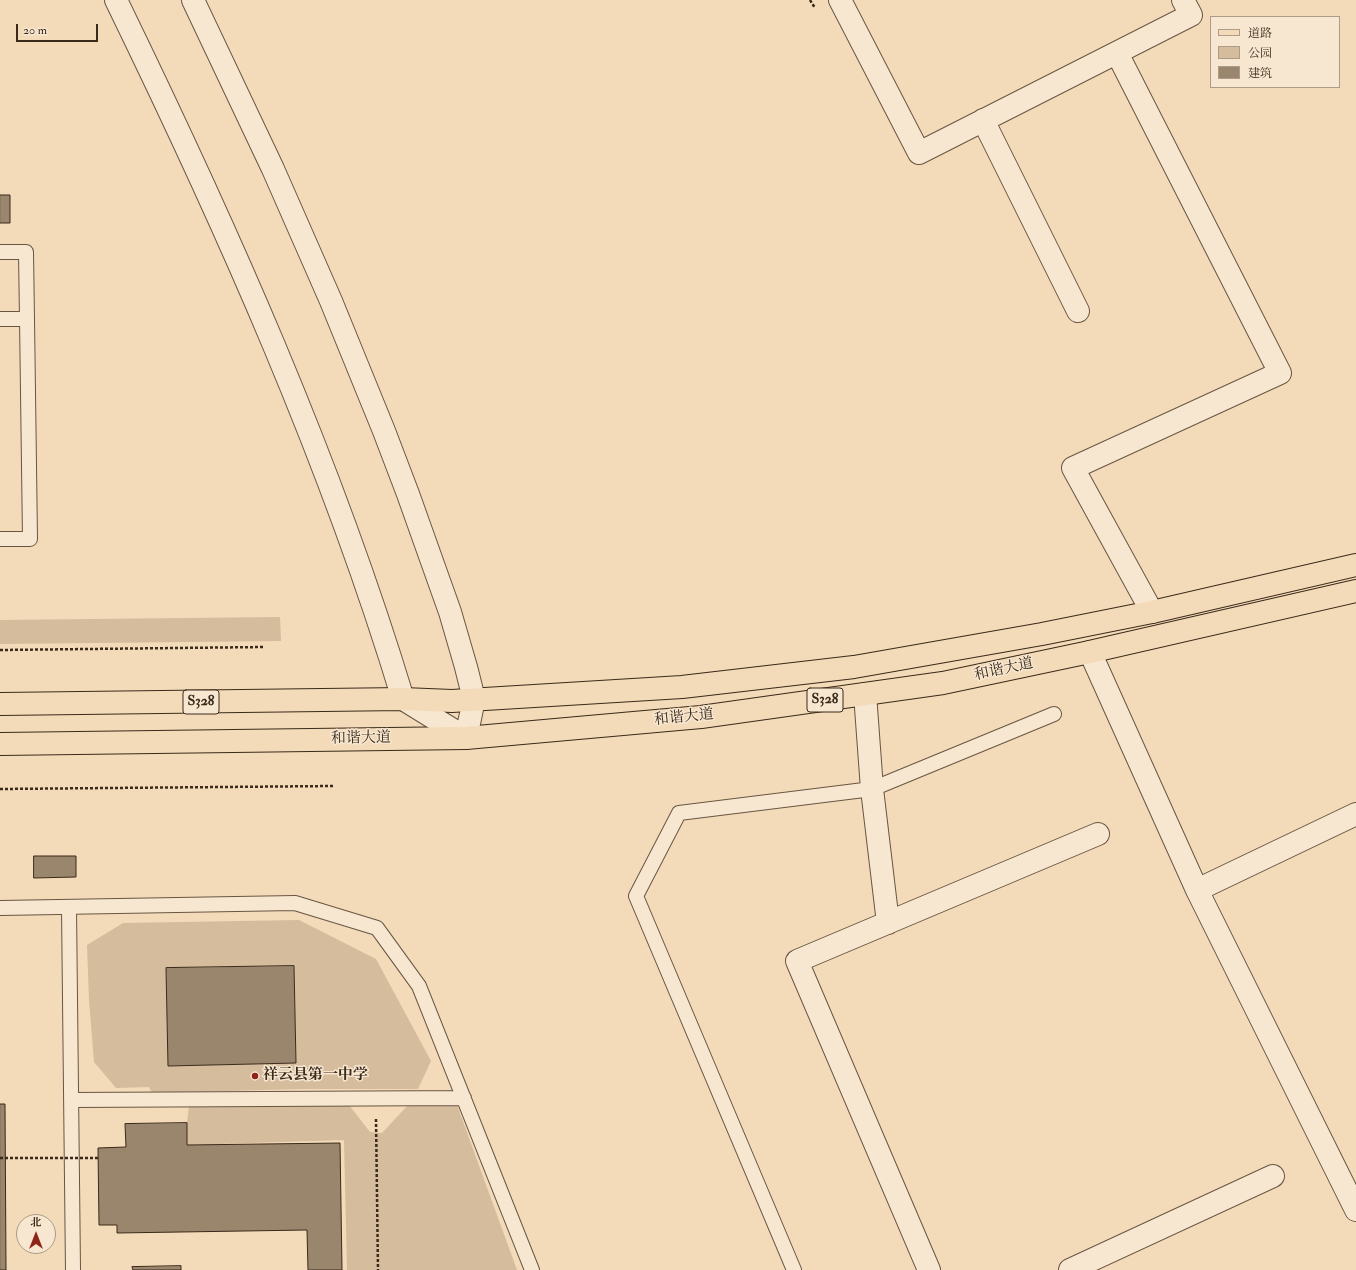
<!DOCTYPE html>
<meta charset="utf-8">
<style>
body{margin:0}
#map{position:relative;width:1356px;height:1270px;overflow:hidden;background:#f3dab8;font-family:"IM FELL Double Pica","Noto Serif SC",serif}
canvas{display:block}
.legend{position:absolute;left:1210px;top:16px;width:130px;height:72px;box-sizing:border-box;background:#f7e7d1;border:1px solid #ab9b88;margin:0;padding:5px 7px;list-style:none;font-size:12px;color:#3a2a1a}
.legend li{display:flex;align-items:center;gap:8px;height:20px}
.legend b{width:20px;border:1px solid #ab9b88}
.north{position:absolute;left:16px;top:1214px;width:40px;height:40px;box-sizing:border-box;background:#f7e7d1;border:1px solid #ab9b88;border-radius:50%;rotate:0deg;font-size:11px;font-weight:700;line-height:16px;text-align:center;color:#3a2a1a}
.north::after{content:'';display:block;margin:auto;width:14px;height:18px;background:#8f2418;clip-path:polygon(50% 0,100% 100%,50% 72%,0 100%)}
.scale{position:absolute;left:16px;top:24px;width:82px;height:18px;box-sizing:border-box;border:2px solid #3a2a1a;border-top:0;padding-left:5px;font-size:12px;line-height:14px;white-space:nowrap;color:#3a2a1a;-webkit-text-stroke:3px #f7e7d1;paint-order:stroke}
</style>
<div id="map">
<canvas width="1356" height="1270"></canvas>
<ul class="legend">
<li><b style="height:5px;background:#f3dab8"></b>道路</li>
<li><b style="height:11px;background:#d4bc9d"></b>公园</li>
<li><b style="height:11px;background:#9a866c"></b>建筑</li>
</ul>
<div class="north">北</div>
<div class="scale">20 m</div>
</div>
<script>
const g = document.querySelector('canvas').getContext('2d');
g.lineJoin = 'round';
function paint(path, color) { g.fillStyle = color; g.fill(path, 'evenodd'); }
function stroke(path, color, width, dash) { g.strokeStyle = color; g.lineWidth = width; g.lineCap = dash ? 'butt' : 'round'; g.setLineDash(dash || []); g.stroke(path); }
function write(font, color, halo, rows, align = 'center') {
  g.font = font + ' "IM FELL Double Pica","Noto Serif SC",serif'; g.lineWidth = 3; g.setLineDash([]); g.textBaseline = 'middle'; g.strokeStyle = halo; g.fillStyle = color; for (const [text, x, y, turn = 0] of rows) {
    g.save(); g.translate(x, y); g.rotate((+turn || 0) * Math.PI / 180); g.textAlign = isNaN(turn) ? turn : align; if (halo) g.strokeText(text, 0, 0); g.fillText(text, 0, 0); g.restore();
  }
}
const green = new Path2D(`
 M280 617 281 641 0 644V620Z
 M299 920 376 959 431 1061 418 1089H303L152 1093 149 1087 116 1088 94 1062 89 1000 87 945 123 923ZM294 966 296 1063 168 1066 166 968Z
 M349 1105 370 1132 382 1133 408 1105H457L517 1270H347L344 1140 187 1145V1123L189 1106Z`);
const building = new Path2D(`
 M0 195H10V223H0Z
 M34 856H76V877L34 878Z
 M294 966 296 1063 168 1066 166 968Z
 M0 1104H5L6 1270H0Z
 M187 1123V1145L340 1143 342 1270H308L307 1230 117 1233V1225H99L98 1148 126 1147 125 1124Z
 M181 1266V1270H133L132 1267Z`);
const path = new Path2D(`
 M810 0 815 8
 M0 650 264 647
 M0 789 333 786
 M376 1119 378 1270
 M0 1158H5`);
const lane = new Path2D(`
 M0 252H26L27 319
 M0 319H27L30 539H0
 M0 908 295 903 377 928 419 986 532 1270
 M69 908 73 1270
 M71 1100 464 1098
 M794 1270 636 896 679 813 872 789 1054 714`);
const street = new Path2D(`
 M116 0C226 226 330 458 403 699L466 738 474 699 466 667 450 612 408 494 384 431 331 301 273 169 193 0
 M840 0 919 153 1191 15 1183 0
 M1117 53 1280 373 1073 468 1152 612
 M983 120 1078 311
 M1090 652 1197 890 1356 1210
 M865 694 872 789 888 923
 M1197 890 1356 814
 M929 1270 797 961 1098 834
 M1070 1270 1273 1176`);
const primary = new Path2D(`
 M0 704 403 699 452 701 682 687 854 667 1042 634 1152 612 1356 565
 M0 744 466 738 701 717 943 683 1085 653 1356 591`);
const pathBridge = new Path2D(`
 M5 1158H99`);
const markers = [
 [255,1076,4,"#8f2418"]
];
const shields = [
 [825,700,36],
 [201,702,36]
];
const shieldNames = [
 ["S328",825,700],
 ["S328",201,702]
];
const streetNames = [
 ["和谐大道",1004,670,-12],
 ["和谐大道",684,718,-6],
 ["和谐大道",361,739,-1]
];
const poiNames = [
 ["祥云县第一中学",263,1076]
];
paint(green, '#d4bc9d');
paint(building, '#9a866c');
stroke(building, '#3a2a1a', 1);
stroke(lane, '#685642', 16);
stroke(street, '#685642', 24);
stroke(primary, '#3a2a1a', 24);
stroke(path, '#3a2a1a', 2.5, [3, 2]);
stroke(lane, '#f7e7d1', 14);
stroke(street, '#f7e7d1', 22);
stroke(primary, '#f3dab8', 22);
stroke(pathBridge, '#3a2a1a', 2.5, [3, 2]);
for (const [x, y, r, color] of markers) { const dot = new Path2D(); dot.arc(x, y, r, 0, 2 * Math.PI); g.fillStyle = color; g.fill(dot); stroke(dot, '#f7e7d1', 1.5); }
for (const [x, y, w] of shields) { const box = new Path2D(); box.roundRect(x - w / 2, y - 12, w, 24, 3); g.fillStyle = '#f7e7d1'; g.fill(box); stroke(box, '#3a2a1a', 1); }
write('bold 14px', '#3a2a1a', null, shieldNames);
write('15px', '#3a2a1a', '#f7e7d1', streetNames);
write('bold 15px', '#3a2a1a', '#f7e7d1', poiNames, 'left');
</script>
